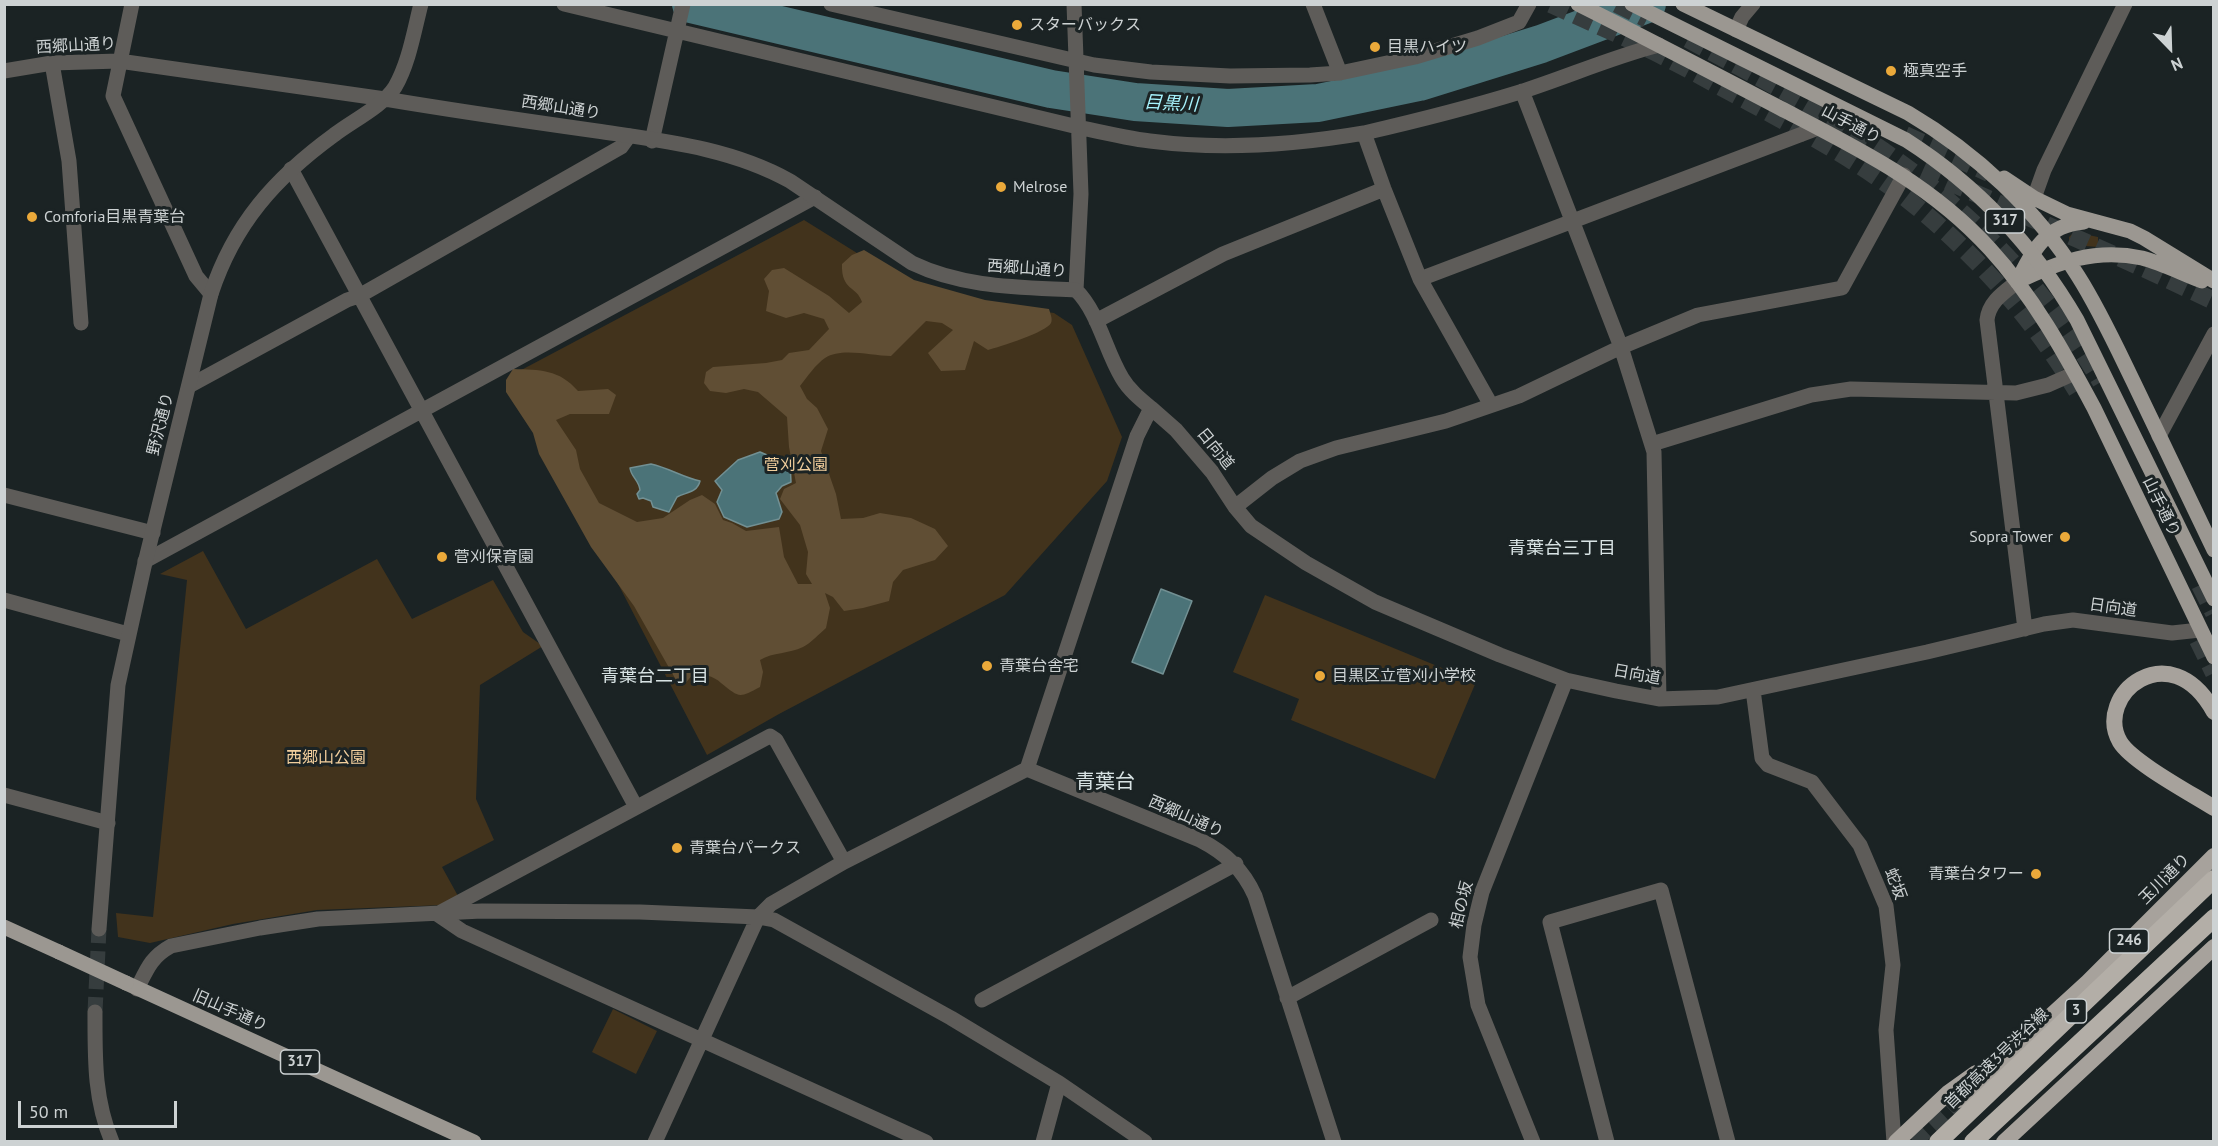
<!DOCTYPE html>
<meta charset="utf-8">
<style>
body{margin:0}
#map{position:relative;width:2218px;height:1146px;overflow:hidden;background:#1b2324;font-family:"PT Sans",sans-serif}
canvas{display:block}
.frame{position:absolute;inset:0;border:6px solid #cdd2d3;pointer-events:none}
.north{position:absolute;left:2140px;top:18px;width:60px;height:60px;-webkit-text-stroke:4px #1b2324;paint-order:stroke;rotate:157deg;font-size:16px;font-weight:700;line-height:24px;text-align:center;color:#cdd2d3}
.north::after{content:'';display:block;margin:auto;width:21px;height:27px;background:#cdd2d3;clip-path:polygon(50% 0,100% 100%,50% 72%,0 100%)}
.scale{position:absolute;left:18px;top:1101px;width:159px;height:27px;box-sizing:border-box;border:3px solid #cdd2d3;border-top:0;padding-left:8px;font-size:18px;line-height:21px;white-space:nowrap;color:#cdd2d3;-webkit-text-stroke:4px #1b2324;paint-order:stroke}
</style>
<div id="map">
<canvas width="2218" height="1146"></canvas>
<div class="frame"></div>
<div class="north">N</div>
<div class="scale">50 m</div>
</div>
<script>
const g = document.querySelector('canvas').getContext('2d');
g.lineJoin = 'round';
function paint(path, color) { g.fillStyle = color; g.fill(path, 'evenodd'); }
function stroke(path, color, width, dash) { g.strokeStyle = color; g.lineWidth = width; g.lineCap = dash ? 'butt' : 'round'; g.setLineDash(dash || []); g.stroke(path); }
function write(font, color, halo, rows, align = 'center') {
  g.font = font + ' "PT Sans","Noto Sans JP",sans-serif'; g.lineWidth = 6; g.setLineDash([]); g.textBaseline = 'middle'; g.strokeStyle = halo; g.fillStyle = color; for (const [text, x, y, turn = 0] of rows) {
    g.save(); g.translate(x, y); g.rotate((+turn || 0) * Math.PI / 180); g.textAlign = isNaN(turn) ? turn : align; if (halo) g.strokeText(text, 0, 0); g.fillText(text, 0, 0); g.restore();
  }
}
const green = new Path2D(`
 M804 220 889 273 922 288 1006 306 1054 313 1072 325 1122 437 1107 481 1005 595 779 714 707 755 510 376Z
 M2074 232 2098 237V247L2072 245 2069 242V237Z
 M203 551 246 629 377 559 412 619 493 580 523 632 543 646 480 685 476 799 494 840 442 867 458 896 444 905 317 910 233 924 150 943 118 937 116 913 153 917 187 580 160 574Z
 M1265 595 1476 682 1435 779 1291 720 1299 699 1233 672Z
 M613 1009 657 1031 636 1074 592 1052Z`);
const forest = new Path2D(`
 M864 250 914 280 985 300 1049 309C1050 313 1053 319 1051 323 1047 332 999 347 988 350L974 341 965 370 941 371 928 353 953 330 942 323 926 321 891 356C871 356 842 347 825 358 816 364 807 377 800 386L807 399 817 408 828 429 821 451 836 494 841 519 863 518 880 513 911 518 935 529 948 546 935 560 903 570 893 582 889 601 863 608 844 611 833 597 825 593 830 608 826 628C819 634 811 643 803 647 789 654 773 652 760 660L763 672 760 687C738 699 739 697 721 683 714 676 703 674 694 673L683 686 676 680 634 606 591 547 539 454 533 433 506 392V380L513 369C540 370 559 369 578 391L608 389 616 395 609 414H570L556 420 576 450 580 469 599 503 637 522 663 518 690 500 702 495 715 504 723 520 732 523 746 531 779 527 784 557 798 584H812L806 574 808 552 800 525 780 499 784 489 796 483 789 447 787 417 758 392 744 389 726 393 710 391 704 383 706 372 713 367 766 363 782 360 789 353 809 350 829 329 824 319 804 313 786 318 766 311 769 291 764 279 772 270 784 268 829 296 849 313 862 302C857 286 841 291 842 264L852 255Z`);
const water = new Path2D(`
 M760 452 767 455 768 464 790 462 791 482 782 486 776 493 782 512 779 519 747 527 724 517 717 502 722 490 715 481 738 460Z
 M651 464C669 468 682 477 700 481 697 493 686 492 677 497L669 512 653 507 651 501 643 498 639 499 637 494 640 490C639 480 631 477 630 468Z
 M1161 589 1192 601 1163 674 1132 662Z`);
const river = new Path2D(`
 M691 4 1051 89 1135 102 1228 108 1318 103 1419 82 1541 44 1647 4`);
const tertiaryTunnel = new Path2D(`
 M95 1012 99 929`);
const trunkTunnel = new Path2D(`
 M1914 1142 1959 1100`);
const motorwayTunnel = new Path2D(`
 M1551 4C1586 20 1621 35 1655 52 1687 68 1719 86 1751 103 1805 132 1858 161 1906 198 1974 252 2032 317 2077 391
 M1617 4 1647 19
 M1688 39C1745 70 1804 100 1859 135 1957 197 2042 281 2101 382
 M1905 135 1989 173
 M1923 170 2152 272 2214 301
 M2200 585 2214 613
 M2198 640 2214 673`);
const minor = new Path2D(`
 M132 4 113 96 196 276 211 294
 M564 4 1078 127C1101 132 1126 138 1150 141 1220 150 1294 145 1364 133L1384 189 1420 279 1491 405
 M831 4 1094 65 1151 72 1230 76 1310 75 1340 73 1415 57 1478 38 1519 22 1529 4
 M1313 4 1340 73
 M1736 30 1742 17 1753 4
 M52 63 69 161 81 323
 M4 71 52 63 119 61 385 99
 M1522 91 1621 347 1654 452 1659 699
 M1364 133C1416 121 1468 108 1520 92 1567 77 1612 57 1659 45
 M652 141 683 4
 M291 169 636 807
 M2034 198 2044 170 2125 4
 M1420 279 1818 128
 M2017 282C2003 293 1989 302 1987 320L2025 629
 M1096 321 1223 254 1384 189
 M189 386 347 300 359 296 621 147 629 136
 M1151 408 1176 430 1212 472 1235 507 1251 526 1306 563 1375 602 1500 655 1566 680 1616 691 1659 699 1718 697 1927 652 2044 624 2073 620 2172 633 2200 630
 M2159 436 2214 334
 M1652 444 1811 395 1851 389 2016 393 2048 385 2075 373
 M4 495 153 533
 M1235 507 1272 478 1300 461 1336 448 1446 421 1519 396 1621 347 1698 315 1842 288 1904 175
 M145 561 815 197
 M4 600 128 634
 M1753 690 1762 758 1768 765 1812 782 1860 845 1886 906 1893 965 1886 1030 1894 1142
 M1027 769 1137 436 1151 408C1140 399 1129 390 1122 378 1105 350 1099 313 1076 290L1081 194 1074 4
 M1027 769 1200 840C1225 853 1243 869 1255 896L1334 1142
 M4 795 108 823
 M844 862 776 740 770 736 437 914 462 931 926 1142
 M137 989C147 969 151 957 171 946L260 928 318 919 482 911 640 912 758 917 774 920 951 1018 1059 1083 1145 1142
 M1287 998 1431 920
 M982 1000 1236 864
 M655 1142 758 917 771 904 844 862 1027 769
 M1043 1142 1059 1083
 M1533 1142 1478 1005 1470 957 1474 925 1482 892 1566 680
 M1607 1142 1550 922 1661 890 1728 1142`);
const tertiary = new Path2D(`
 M385 99C456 111 526 121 597 131 664 141 731 148 790 181L912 263C964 288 1020 287 1076 290
 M99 929 118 685 144 567 211 294C234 224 275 178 334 135 352 121 383 106 395 87 409 63 414 31 421 4
 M95 1012C95 1058 94 1099 112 1142`);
const primary = new Path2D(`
 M1578 4C1646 38 1713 73 1780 108 1857 148 1930 183 1990 249 2033 296 2064 352 2094 408L2214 657
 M1683 4 1908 113C1976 153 2036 209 2078 276 2099 309 2116 346 2133 381 2160 437 2187 494 2214 550
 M2004 178 2034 198 2067 214 2130 231 2144 238 2214 281
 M2017 282C2058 262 2095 248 2142 258 2162 263 2183 274 2202 281
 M2017 282C2033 250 2046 225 2084 222
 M4 927 59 952
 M126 983 474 1142`);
const trunk = new Path2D(`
 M2214 712C2170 632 2093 695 2120 742 2132 762 2192 794 2214 808
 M1959 1100 2088 982 2214 856
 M1896 1142 1948 1093 1976 1073
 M2004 1142 2214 947`);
const motorway = new Path2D(`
 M1973 1142 2214 918`);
const primaryBridge = new Path2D(`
 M1632 4 1906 140C1978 186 2034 246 2077 320L2214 599
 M59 952 126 983`);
const motorwayBridge = new Path2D(`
 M1938 1142 2214 879`);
const markers = [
 [1017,25,6,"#eba93a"],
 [1375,47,6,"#eba93a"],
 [1891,71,6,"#eba93a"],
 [1001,187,6,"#eba93a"],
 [32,217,6,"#eba93a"],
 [2065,537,6,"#eba93a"],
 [442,557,6,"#eba93a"],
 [987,666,6,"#eba93a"],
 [1320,676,6,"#eba93a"],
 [677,848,6,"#eba93a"],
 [2036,874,6,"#eba93a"]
];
const shields = [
 [2005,221,39],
 [2129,941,39],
 [2076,1011,21],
 [300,1062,39]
];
const shieldNames = [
 ["317",2005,221],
 ["246",2129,941],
 ["3",2076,1011],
 ["317",300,1062]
];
const poiNames = [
 ["スターバックス",1029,25],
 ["目黒ハイツ",1387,47],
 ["極真空手",1903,71],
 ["Melrose",1013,187],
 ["Comforia目黒青葉台",44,217],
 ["Sopra Tower",2053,537,"right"],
 ["菅刈保育園",454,557],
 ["青葉台舎宅",999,666],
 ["目黒区立菅刈小学校",1332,676],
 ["青葉台パークス",689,848],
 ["青葉台タワー",2024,874,"right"]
];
const streetNames = [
 ["西郷山通り",76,46,-3],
 ["西郷山通り",561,108,9],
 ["山手通り",1851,125,28],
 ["西郷山通り",1027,269,4],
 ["野沢通り",161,424,-76],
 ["日向道",1215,449,51],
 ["山手通り",2161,507,64],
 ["日向道",2113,608,8],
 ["日向道",1637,675,10],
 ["西郷山通り",1186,817,24],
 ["玉川通り",2165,879,-45],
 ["蛇坂",1895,884,69],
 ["相の坂",1462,905,-76],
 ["旧山手通り",230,1011,24],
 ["首都高速3号渋谷線",1997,1059,-44]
];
const parkNames = [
 ["菅刈公園",796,465],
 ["西郷山公園",326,758]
];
const waterNames = [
 ["目黒川",1171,104,3]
];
const neighbourhoodNames = [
 ["青葉台三丁目",1562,549],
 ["青葉台二丁目",655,677]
];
const quarterNames = [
 ["青葉台",1105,782]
];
paint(green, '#42331c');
paint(forest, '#604e34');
paint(water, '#4b7378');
stroke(water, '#729093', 1.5);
stroke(river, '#4b7378', 38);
stroke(tertiaryTunnel, '#363d3e', 15, [15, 8]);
stroke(trunkTunnel, '#363d3e', 16, [16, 8]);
stroke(motorwayTunnel, '#363d3e', 18, [18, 9]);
stroke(minor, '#5e5c59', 15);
stroke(tertiary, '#5e5c59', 15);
stroke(primary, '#9b9791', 15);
stroke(trunk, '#a7a29c', 16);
stroke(motorway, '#b3aea7', 18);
stroke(primaryBridge, '#9b9791', 15);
stroke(motorwayBridge, '#b3aea7', 18);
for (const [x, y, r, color] of markers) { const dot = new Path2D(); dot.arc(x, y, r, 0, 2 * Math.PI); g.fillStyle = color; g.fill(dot); stroke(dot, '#1b2324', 2); }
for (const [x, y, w] of shields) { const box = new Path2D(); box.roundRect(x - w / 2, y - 12, w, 24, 4.5); g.fillStyle = '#1b2324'; g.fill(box); stroke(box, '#cdd2d3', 1.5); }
write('bold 15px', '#cdd2d3', null, shieldNames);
write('16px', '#cdd2d3', '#1b2324', poiNames, 'left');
write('16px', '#cdd2d3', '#1b2324', streetNames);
write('16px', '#f1ce9c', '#1b2324', parkNames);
write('italic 18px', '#a7f3fd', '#1b2324', waterNames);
write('18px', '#d8e3e4', '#1b2324', neighbourhoodNames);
write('20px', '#d8e3e4', '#1b2324', quarterNames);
</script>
